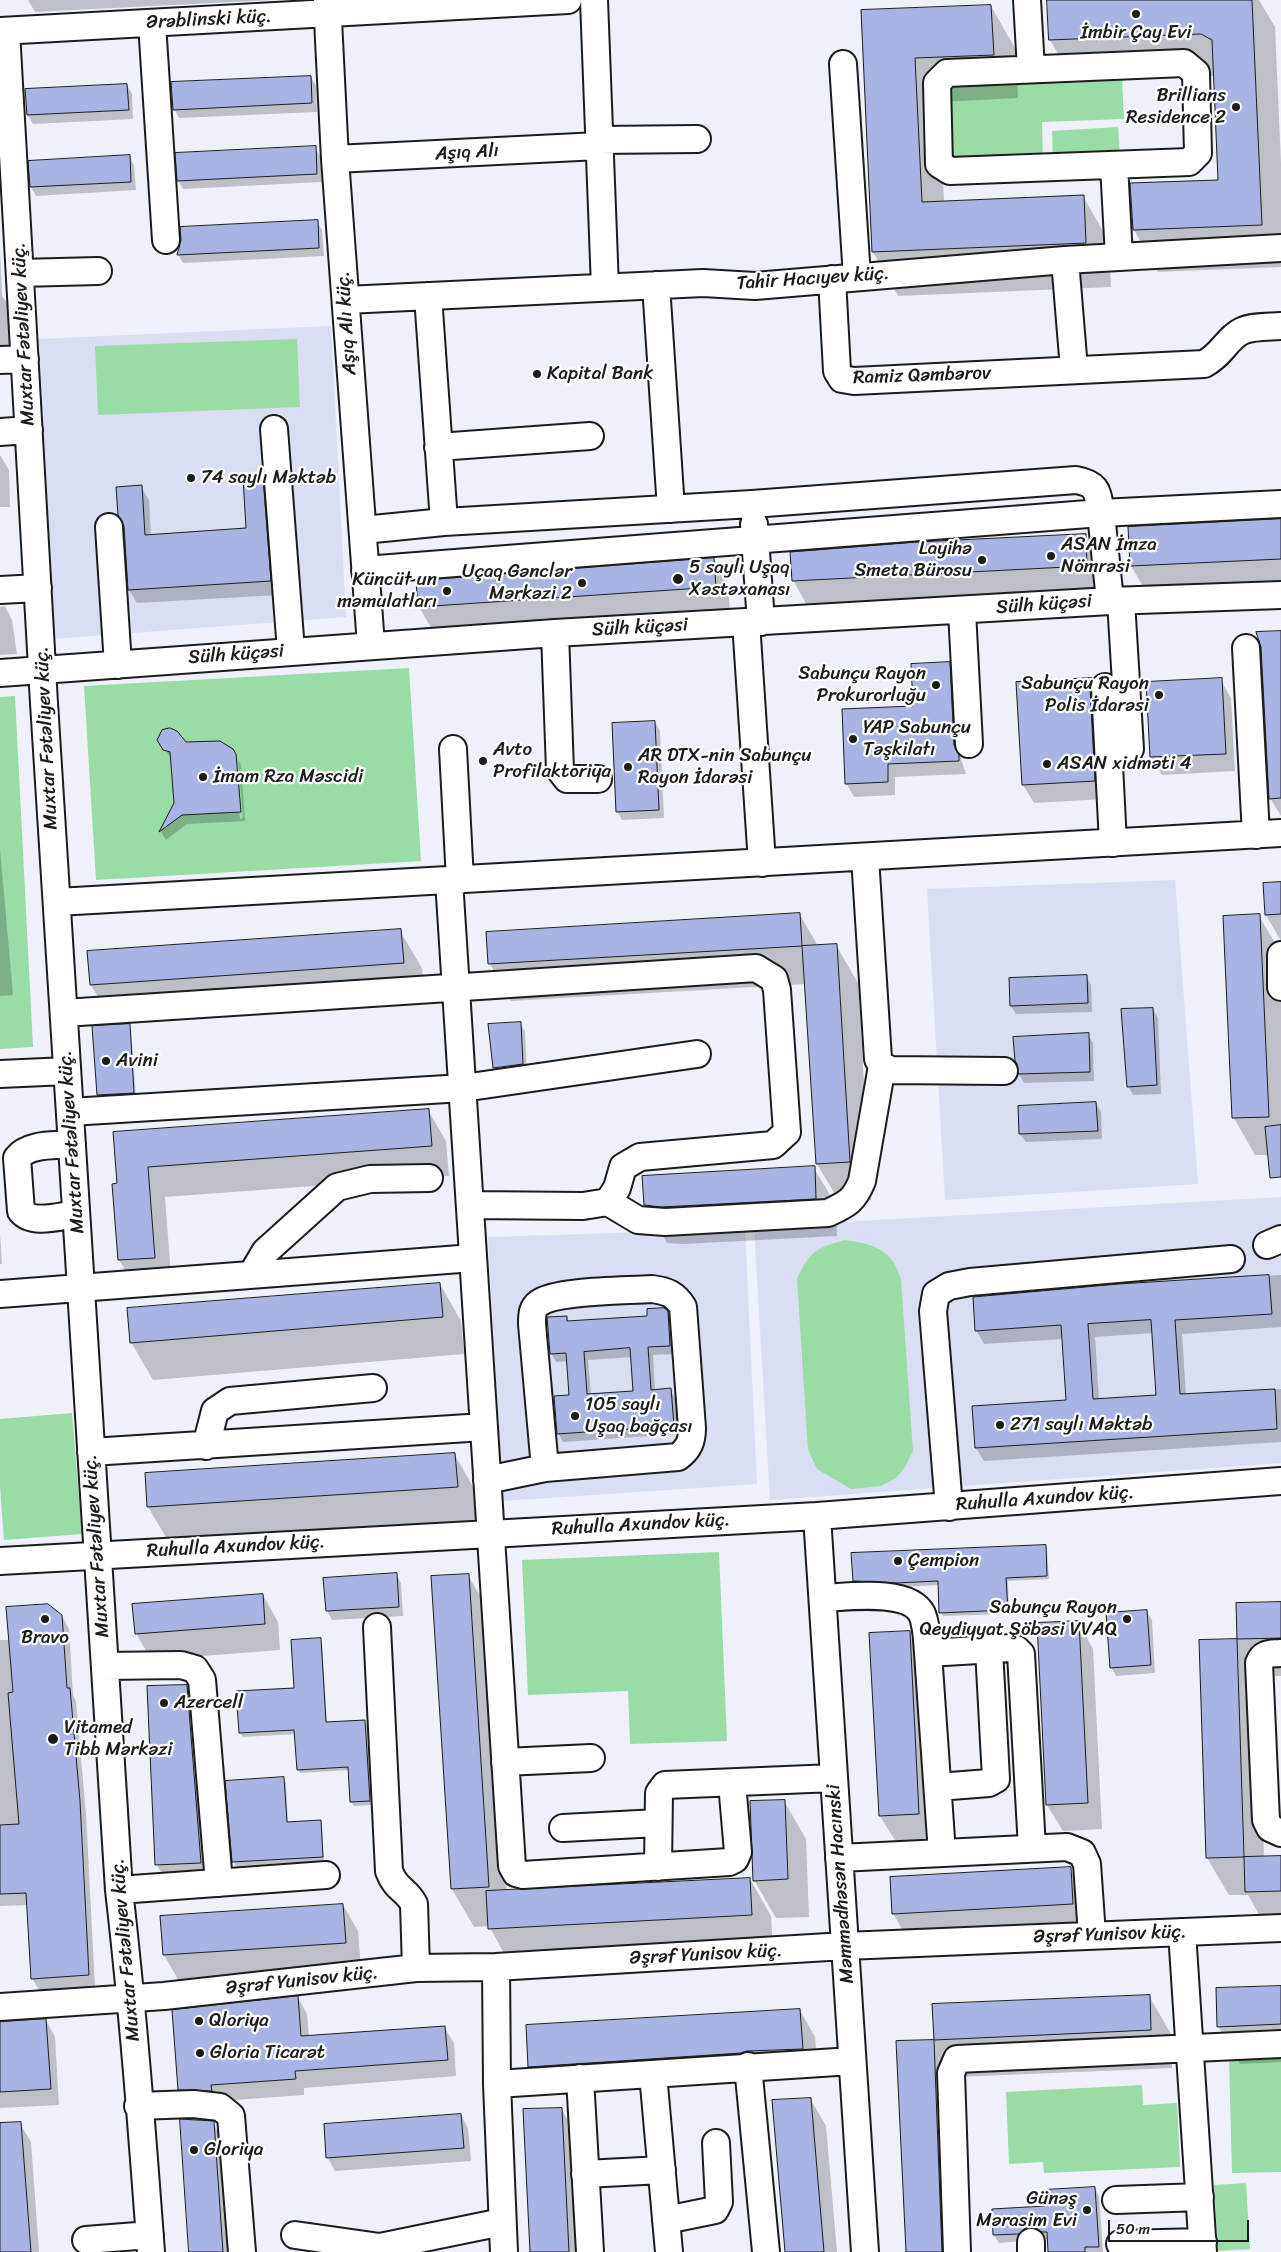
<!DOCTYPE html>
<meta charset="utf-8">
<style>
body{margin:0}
#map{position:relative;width:1281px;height:2252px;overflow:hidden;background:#eef0fa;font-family:Sriracha,sans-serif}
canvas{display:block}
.scale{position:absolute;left:1108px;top:2220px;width:141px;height:22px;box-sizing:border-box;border:2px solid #1c1c1c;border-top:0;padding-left:6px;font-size:15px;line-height:18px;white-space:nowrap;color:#1c1c1c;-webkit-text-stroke:4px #fff;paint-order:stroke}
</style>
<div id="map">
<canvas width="1281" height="2252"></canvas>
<div class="scale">50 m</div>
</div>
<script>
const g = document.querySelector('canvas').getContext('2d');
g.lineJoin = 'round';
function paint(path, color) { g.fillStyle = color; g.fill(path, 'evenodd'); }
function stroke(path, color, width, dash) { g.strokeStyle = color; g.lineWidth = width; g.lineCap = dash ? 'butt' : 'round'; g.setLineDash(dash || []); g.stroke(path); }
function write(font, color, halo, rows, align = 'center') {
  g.font = font + ' Sriracha,sans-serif'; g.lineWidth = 4.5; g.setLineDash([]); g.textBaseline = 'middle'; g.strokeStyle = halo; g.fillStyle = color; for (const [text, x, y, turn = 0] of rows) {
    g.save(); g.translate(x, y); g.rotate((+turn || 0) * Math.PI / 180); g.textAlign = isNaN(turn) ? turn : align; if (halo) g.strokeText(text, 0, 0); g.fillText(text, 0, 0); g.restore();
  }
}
const built = new Path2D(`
 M331 326 346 617 52 639 37 339Z
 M1175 880 1198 1184 945 1200 927 889Z
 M1281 1197V1463L770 1500 754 1227Z
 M745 1229 757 1484 503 1501 488 1237Z`);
const green = new Path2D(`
 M1122 77 1124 119 1042 122 1043 158 953 161 950 83Z
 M1118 127 1120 156 1053 160 1052 131Z
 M297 339 300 407 98 415 95 346Z
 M409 668 421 861 96 880 84 686Z
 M15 696 33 1047 0 1049V697Z
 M845 1240C873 1244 893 1249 901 1280L913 1451 905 1467 896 1478 881 1486 851 1489 817 1469 808 1450 797 1279C810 1251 816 1248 845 1240Z
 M72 1413 82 1534 4 1540 0 1486V1419Z
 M719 1552 727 1741 630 1744 628 1691 528 1695 522 1560Z
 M1281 2057V2172L1232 2173 1229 2059Z
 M1142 2085 1143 2105 1177 2103 1180 2167 1044 2173 1043 2162 1009 2164 1006 2092Z
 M1246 2183 1250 2249 1218 2251 1214 2185Z`);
const shadow = new Path2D(`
 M28 0H272L35 12Z
 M1048 0H1259L1275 27 1281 163V267L1158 272 1134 230 1219 181 1214 76 1074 82 1050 40Z
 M991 6 1016 50 1018 98 940 102 944 202 1083 196 1108 240 1111 287 898 296 873 252 862 12Z
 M311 77 316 86 317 112 179 118 174 109Z
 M127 85 132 94 133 119 33 124 28 115 27 90Z
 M315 148 320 156 322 182 183 189 178 180Z
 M129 156 134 165 136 190 36 196 31 187Z
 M317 222 322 230 324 256 183 263 178 254 182 240Z
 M0 252 2 296 16 317V355H0Z
 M0 455 9 470 10 507H0Z
 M262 478 270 492 278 595 137 603 129 590 141 487 149 500 151 536 248 530Z
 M1281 520V586L1147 593 1131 566 1129 528Z
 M1085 535 1100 562 1102 592 808 607 793 580Z
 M713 559 728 586 730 613 434 633 419 607Z
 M5 606 12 620 17 654 0 655V607Z
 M1281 632V816L1270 798Z
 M949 663 957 677 961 759 966 774 895 777V795L854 797 846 783 914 707Z
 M1092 679 1102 697 1104 799 1034 803 1023 785Z
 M1221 680 1231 698 1235 771 1162 775 1151 757 1147 683Z
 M655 722 660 731 664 818 622 820 617 811Z
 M159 740 185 743 235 755 240 819 243 818 238 760 241 765 245 821 187 824 166 840 161 832 175 803 172 760Z
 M0 849 13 995 0 996Z
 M1281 883V941L1266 915Z
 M800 915 818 946 836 945 858 983 871 1200 839 1201 817 1164 806 984 511 1001 490 964Z
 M1259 916 1281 953V1178L1269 1155H1255L1234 1118Z
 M400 931 422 968 425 1001 113 1023 91 985 88 952Z
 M1086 976 1091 985 1092 1012 1016 1014 1011 1006Z
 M1153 1009 1158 1018 1161 1094 1133 1095 1128 1086Z
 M520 1023 525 1032 527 1073 499 1077 494 1068 490 1025Z
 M129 1025 131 1029 136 1097 101 1099 99 1095 94 1027Z
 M1088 1035 1093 1043 1094 1081 1024 1083 1019 1074Z
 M1096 1103 1101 1112 1102 1139 1026 1142 1020 1134Z
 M428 1110 446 1141 449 1176 165 1197 172 1289 137 1291 119 1260 113 1185H118L114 1133Z
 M814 1168 836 1205 837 1236 683 1244 667 1243 645 1205Z
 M0 1234 2 1264H0Z
 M1281 1275V1327L1182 1334 1186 1395 1281 1389V1442L984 1461 976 1448 1067 1401 1063 1339 984 1344 976 1330 1119 1285ZM1153 1333 1157 1396 1099 1400 1095 1337Z
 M440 1284 461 1321 464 1354 153 1380 131 1342Z
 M667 1312 672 1321 674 1354 653 1355 655 1391 670 1390 675 1398 678 1434 563 1442 558 1433 571 1396 568 1361 556 1362 551 1353 566 1317 569 1322 648 1317ZM632 1357 635 1392 591 1395 588 1360Z
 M455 1455 476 1492 478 1524 170 1544 148 1507Z
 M1045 1546 1047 1550 1049 1579 1008 1581 1009 1614 943 1616 941 1612 939 1585 899 1587 856 1585 854 1581Z
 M396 1574 401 1583 403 1616 332 1620 327 1611Z
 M468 1575 490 1613 507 1891 750 1879 771 1916 773 1953 511 1966 489 1926 474 1927 452 1889 432 1577Z
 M263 1595 278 1622 280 1650 151 1660 136 1633Z
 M1281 1603V1676H1258L1264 1857H1281V1929L1268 1930 1248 1895H1229L1207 1858 1200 1641 1238 1640 1237 1604Z
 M1147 1612 1152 1620 1155 1673 1116 1676 1111 1667Z
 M62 1616 69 1629 73 1695 76 1701 86 1814 95 1987 39 1990 32 1978 28 1905 0 1906V1640H10Z
 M1078 1622 1093 1649 1102 1829 1063 1831 1047 1805Z
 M909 1633 924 1659 934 1841 896 1842 880 1816 871 1635Z
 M320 1640 322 1644 327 1723 364 1721 367 1725 371 1805 354 1806 351 1802 350 1770 300 1773 298 1769 296 1734 243 1737 240 1733 295 1689Z
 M187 1686 202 1713 215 1889 172 1891 157 1865Z
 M283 1779 286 1783 288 1823 320 1822 322 1826 324 1861 236 1866 234 1862Z
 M784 1801 806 1839 809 1917 776 1918 754 1880Z
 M1070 1869 1085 1895 1087 1930 908 1940 893 1913Z
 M343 1905 358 1931 361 1969 179 1981 164 1955 161 1918Z
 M1281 1987V2062L1240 2064 1218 2026Z
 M1149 1996 1171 2034 1172 2068 957 2077 962 2252H907L898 2042 935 2041 933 2006Z
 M298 1998 307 2014 309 2037 444 2027 454 2043 456 2076 304 2088V2095L220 2101 189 2106 179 2089Z
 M800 2010 815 2037 818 2075 545 2093 529 2066Z
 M46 2020 55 2037 59 2105 0 2108V2023Z
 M811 2100 826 2126 837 2252H787Z
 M562 2110 577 2136 582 2252H531Z
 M461 2115 468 2128 471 2161 335 2171 328 2158Z
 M213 2123 228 2149 235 2252H190Z
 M0 2124H20L31 2142 39 2252H0Z
 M1095 2188 1099 2196 1103 2252H1049L1048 2240 1036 2234 1023 2241 999 2243 994 2235 1046 2207Z`);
const building = new Path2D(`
 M1047 0H1252L1262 225 1133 230 1130 183 1218 180 1212 40 1201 34 1049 40Z
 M991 5 994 55 915 58 922 202 1084 195 1086 243 872 252 861 10Z
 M311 76 312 103 173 110 171 82Z
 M127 84 129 110 27 115 25 89Z
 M316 146 317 174 177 181 175 153Z
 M130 155 131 182 30 187 28 161Z
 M318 220 319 248 177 255 181 240 180 227Z
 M263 477 271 581 128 590 124 526 118 515 116 487 142 485 145 535 246 528 243 478Z
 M1281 519V559L1130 566 1128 527Z
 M1086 534 1087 566 792 581 790 552 917 542Z
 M714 558 716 587 418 607 416 581Z
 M1281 631V798L1269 799 1261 647 1256 632Z
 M950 662 954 745 959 754V761L888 764V782L845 784 842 709 913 706 911 664Z
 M1092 678 1090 688 1095 781 1022 785 1016 682Z
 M1222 678 1226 754 1150 757 1146 682Z
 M655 721 659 810 616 812 612 723Z
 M170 728 177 731 186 742 220 741 233 749 236 754 241 812 182 815 159 832 174 803 170 752 163 750 157 740 162 730Z
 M1281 882V914L1265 915 1263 883Z
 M800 913 802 946 488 964 486 932Z
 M1260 914 1269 1117 1232 1118 1223 916Z
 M401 929 404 963 90 985 87 951Z
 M837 944 850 1162 816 1164 802 946Z
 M1087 975 1088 1003 1010 1006 1009 978Z
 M1153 1008 1157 1085 1127 1087 1121 1009Z
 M521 1022 523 1064 493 1068 488 1024Z
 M130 1024 134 1093 97 1095 92 1026Z
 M1089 1033 1090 1072 1018 1074 1017 1064 1015 1061 1013 1037Z
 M1096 1102 1098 1131 1019 1134 1018 1106Z
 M429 1109 432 1146 148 1167 155 1258 118 1260 112 1184 117 1183 113 1132Z
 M1281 1125V1177L1270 1178 1265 1127Z
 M815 1166 816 1199 661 1207 644 1205 642 1176Z
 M1269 1275 1272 1314 1175 1320 1180 1394 1275 1389 1277 1429 975 1448 972 1406 1066 1400 1061 1325 975 1331 973 1297 1119 1284ZM1151 1320 1156 1395 1093 1399 1088 1324Z
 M440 1283 443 1317 130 1343 127 1308Z
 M664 1308 668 1311 670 1346 648 1347 651 1390 671 1388 674 1426 557 1434 554 1396 569 1395 566 1353 550 1354 547 1317 567 1316V1321L647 1316V1309ZM630 1348 633 1391 587 1394 584 1352Z
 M455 1453 458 1487 147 1507 145 1473Z
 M1046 1545 1047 1576 1006 1578 1008 1610 939 1613 938 1581 896 1583 853 1581 851 1553Z
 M397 1573 399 1607 326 1611 323 1578Z
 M469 1574 489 1887 451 1889 431 1576Z
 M263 1594 265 1624 135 1634 132 1604Z
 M1281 1602V1638L1237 1639 1236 1603Z
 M48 1604 62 1615 67 1688H70L80 1801 89 1975 31 1979 26 1893 0 1894V1825L19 1824 8 1693 13 1692 6 1607Z
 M1147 1610 1151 1665 1110 1668 1106 1613Z
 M1079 1621 1088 1803 1046 1805 1037 1623Z
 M910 1631 919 1814 879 1816 869 1633Z
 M321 1638 326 1722 365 1720 370 1801 350 1802 348 1767 297 1770 294 1730 239 1733 236 1691 294 1688 291 1640Z
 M1237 1639 1244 1857 1206 1858 1199 1640Z
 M187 1685 201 1863 155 1865 147 1686Z
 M284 1777 287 1822 321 1820 323 1857 232 1862 225 1781Z
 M785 1800 788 1879 753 1881 750 1801Z
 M1281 1856V1891L1245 1892 1244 1857Z
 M1071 1867 1073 1904 892 1914 890 1877Z
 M750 1878 752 1915 488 1929 486 1891Z
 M343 1904 346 1943 163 1955 160 1916Z
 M1281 1986V2024L1217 2027 1216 1988Z
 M1150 1995 1151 2030 934 2040 932 2004Z
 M298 1996 301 2036 445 2026 448 2060 295 2071 296 2079 211 2085 212 2091 178 2090 172 2010Z
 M800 2009 803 2049 747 2051 741 2053 528 2067 526 2025Z
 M46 2019 51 2089 0 2092V2022Z
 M934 2040 942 2252H906L896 2041Z
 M811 2098 824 2252H785L772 2100Z
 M562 2108 569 2252H530L523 2109Z
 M461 2114 464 2148 326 2158 324 2124Z
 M180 2119 214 2121 223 2252H189Z
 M21 2122 31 2252H0V2123Z
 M1095 2187 1099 2247H1085V2252H1048L1047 2232H1042L1031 2227 1024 2229 1019 2234 993 2235 992 2209 1045 2206 1044 2190Z`);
const minor = new Path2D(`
 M327 0 335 159 371 645
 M594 0 605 287
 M1027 0 1031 69
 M152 23 166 240
 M0 31 568 0
 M6 31 44 703 119 1890C133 2011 142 2131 151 2252
 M1184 63 1196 73 1198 153 1189 162 950 171 939 164 937 83 947 73Z
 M843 64 857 277
 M599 140 697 139
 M335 159 599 146
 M1114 165 1119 257
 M1065 260 1074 369
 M20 273 98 271
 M832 279 837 371 842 379 854 381 1204 364C1222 355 1227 338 1242 331 1253 326 1269 327 1281 326
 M656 285 671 509
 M428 296 444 522
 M346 300 703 283 755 286 1065 260 1281 248
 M0 360 25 359
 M274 429 291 651
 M0 432 29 430
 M438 447 590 436
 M754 524 761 622
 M109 527 118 665
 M363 530 444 522 752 504 1076 480C1099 484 1097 493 1101 513L1281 504
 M365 570 1101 513 1110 601
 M0 590 38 588
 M1121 601 1130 749
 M962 611 969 744
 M746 622 762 863
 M555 633 560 770 567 779H598
 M1246 648 1256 835
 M0 673 555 633 1110 601 1281 595
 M1105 687 1113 843
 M453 749 460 880
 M865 857 878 1059 882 1066 891 1070 1004 1071
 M449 880 512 1866 516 1873 523 1875 729 1862 735 1859 738 1852 732 1783
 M57 902 1281 833
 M1281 955V987
 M64 1013 756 968 774 979 777 990 787 1132 773 1145 640 1157 623 1167 617 1188 608 1202 583 1206 470 1205
 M0 1074 67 1071
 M70 1112 463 1088 697 1054
 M72 1144C55 1146 29 1143 17 1158L21 1211C32 1225 60 1216 76 1214
 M608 1202 638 1220 665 1222 828 1213C847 1204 854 1201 862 1181L882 1066
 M1267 1245 1281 1239
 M252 1274 265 1252 337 1187 370 1179 429 1178
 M0 1294 473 1258
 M206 1446 215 1411 230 1401 373 1388
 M91 1452 484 1427
 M487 1480 545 1468 678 1457C689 1449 692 1441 692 1428L683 1307C675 1294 667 1291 652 1289 627 1291 558 1290 539 1303 532 1308 532 1315 532 1324L545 1468
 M949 1507 933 1311 936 1294 949 1286 970 1282 1231 1259
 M817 1516 865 2252
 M0 1561 817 1516 1281 1481
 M823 1598C847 1597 909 1588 922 1614 927 1626 927 1640 928 1653L942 1853
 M377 1627 389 1871C396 1890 406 1889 414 1904L416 1968
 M928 1653 1011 1648 1016 1649 1021 1654 1032 1848
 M1281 1653C1271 1654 1263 1652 1259 1663L1266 1820 1270 1828 1281 1833
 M105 1666 181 1665 195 1669 202 1680 219 1883
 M505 1762 591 1758
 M938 1787 989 1783 996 1779 989 1649
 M563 1828 658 1823
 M839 1858 1067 1847 1082 1853 1087 1864 1092 1935
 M658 1867 659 1793 665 1785 834 1778
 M119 1890 326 1875
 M1182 1932 1203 2252
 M496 1967 497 2084 504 2252
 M0 2007 164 1996 416 1968 496 1967 845 1946 1281 1928
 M748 2066 766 2252
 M653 2074 669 2252
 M580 2078 590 2252
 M497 2084 852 2061
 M138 2106 193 2104 220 2107 231 2116 242 2252
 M585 2174 662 2170
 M1116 2200 1200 2197
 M666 2220 715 2210 719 2202 716 2143
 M295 2235 380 2247 502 2222
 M86 2240 150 2235
 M1031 2242V2252
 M1120 2244 1203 2242
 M957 2252 951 2073 957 2059 1281 2044`);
const markers = [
 [1136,14,5,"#1c1c1c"],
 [1236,107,5,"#1c1c1c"],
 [537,374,5,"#1c1c1c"],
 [191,478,5,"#1c1c1c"],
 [1051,556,5,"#1c1c1c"],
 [982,560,5,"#1c1c1c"],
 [678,579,6,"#1c1c1c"],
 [582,583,5,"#1c1c1c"],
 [447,591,5,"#1c1c1c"],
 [936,685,5,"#1c1c1c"],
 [1159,695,5,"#1c1c1c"],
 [853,739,5,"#1c1c1c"],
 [483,761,5,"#1c1c1c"],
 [1047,764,5,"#1c1c1c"],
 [628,767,5,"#1c1c1c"],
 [203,777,5,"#1c1c1c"],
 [106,1061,5,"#1c1c1c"],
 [575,1416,5,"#1c1c1c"],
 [1000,1425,5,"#1c1c1c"],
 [898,1561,5,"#1c1c1c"],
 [45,1619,5,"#1c1c1c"],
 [1127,1619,5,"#1c1c1c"],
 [164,1703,5,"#1c1c1c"],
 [53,1739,6,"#1c1c1c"],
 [199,2021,5,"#1c1c1c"],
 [200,2053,5,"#1c1c1c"],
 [194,2150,5,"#1c1c1c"],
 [1087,2210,5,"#1c1c1c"]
];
const streetNames = [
 ["Ərəblinski küç.",209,20,-3],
 ["Aşıq Alı",467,153,-3],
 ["Tahir Hacıyev küç.",813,279,-4],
 ["Aşıq Alı küç.",347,323,-94],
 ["Muxtar Fətəliyev küç.",24,334,-93],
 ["Ramiz Qəmbərov",922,376,-2],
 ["Sülh küçəsi",1044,605,-4],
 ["Sülh küçəsi",640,628,-3],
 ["Sülh küçəsi",236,655,-4],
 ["Muxtar Fətəliyev küç.",47,738,-93],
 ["Muxtar Fətəliyev küç.",72,1142,-94],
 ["Ruhulla Axundov küç.",1045,1499,-4],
 ["Ruhulla Axundov küç.",641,1525,-3],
 ["Muxtar Fətəliyev küç.",97,1546,-94],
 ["Ruhulla Axundov küç.",236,1547,-3],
 ["Məmmədhəsən Hacınski",841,1884,-94],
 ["Əşrəf Yunisov küç.",1110,1935,-2],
 ["Muxtar Fətəliyev küç.",126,1950,-95],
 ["Əşrəf Yunisov küç.",706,1955,-3],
 ["Əşrəf Yunisov küç.",302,1981,-6]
];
const poiNames = [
 ["İmbir Çay Evi",1136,33,"center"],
 ["Brillians",1226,96,"right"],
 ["Residence 2",1226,118,"right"],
 ["Kapital Bank",547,374],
 ["74 saylı Məktəb",201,478],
 ["ASAN İmza",1061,545],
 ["Nömrəsi",1061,567],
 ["Layihə",972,549,"right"],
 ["Smeta Bürosu",972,571,"right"],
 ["5 saylı Uşaq",689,568],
 ["Xəstəxanası",689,590],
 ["Uçaq Gənclər",572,572,"right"],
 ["Mərkəzi 2",572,594,"right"],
 ["Küncüt un",437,580,"right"],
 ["məmulatları",437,602,"right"],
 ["Sabunçu Rayon",926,674,"right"],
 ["Prokurorluğu",926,696,"right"],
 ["Sabunçu Rayon",1149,684,"right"],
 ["Polis İdarəsi",1149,706,"right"],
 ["YAP Sabunçu",863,728],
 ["Təşkilatı",863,750],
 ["Avto",493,750],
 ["Profilaktoriya",493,772],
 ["AR DTX-nin Sabunçu",638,756],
 ["Rayon İdarəsi",638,778],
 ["ASAN xidməti 4",1057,764],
 ["İmam Rza Məscidi",213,777],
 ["Avini",116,1061],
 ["105 saylı",585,1405],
 ["Uşaq bağçası",585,1427],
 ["271 saylı Məktəb",1010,1425],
 ["Çempion",908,1561],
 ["Sabunçu Rayon",1117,1608,"right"],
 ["Qeydiyyat Şöbəsi VVAQ",1117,1630,"right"],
 ["Bravo",45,1638,"center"],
 ["Azercell",174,1703],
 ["Vitamed",64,1728],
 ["Tibb Mərkəzi",64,1750],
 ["Qloriya",209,2021],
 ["Gloria Ticarət",210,2053],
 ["Gloriya",204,2150],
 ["Günəş",1077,2199,"right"],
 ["Mərasim Evi",1077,2221,"right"]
];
paint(built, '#dadef3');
paint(green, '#9adca6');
paint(shadow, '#0003');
paint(building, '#aab4e4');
stroke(building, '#1c1c1c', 1);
stroke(minor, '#1c1c1c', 30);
stroke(minor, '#fff', 26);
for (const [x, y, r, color] of markers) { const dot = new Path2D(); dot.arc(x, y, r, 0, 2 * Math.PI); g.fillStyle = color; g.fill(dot); stroke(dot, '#fff', 2); }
write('19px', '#1c1c1c', '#fff', streetNames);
write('19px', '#1c1c1c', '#fff', poiNames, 'left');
</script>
